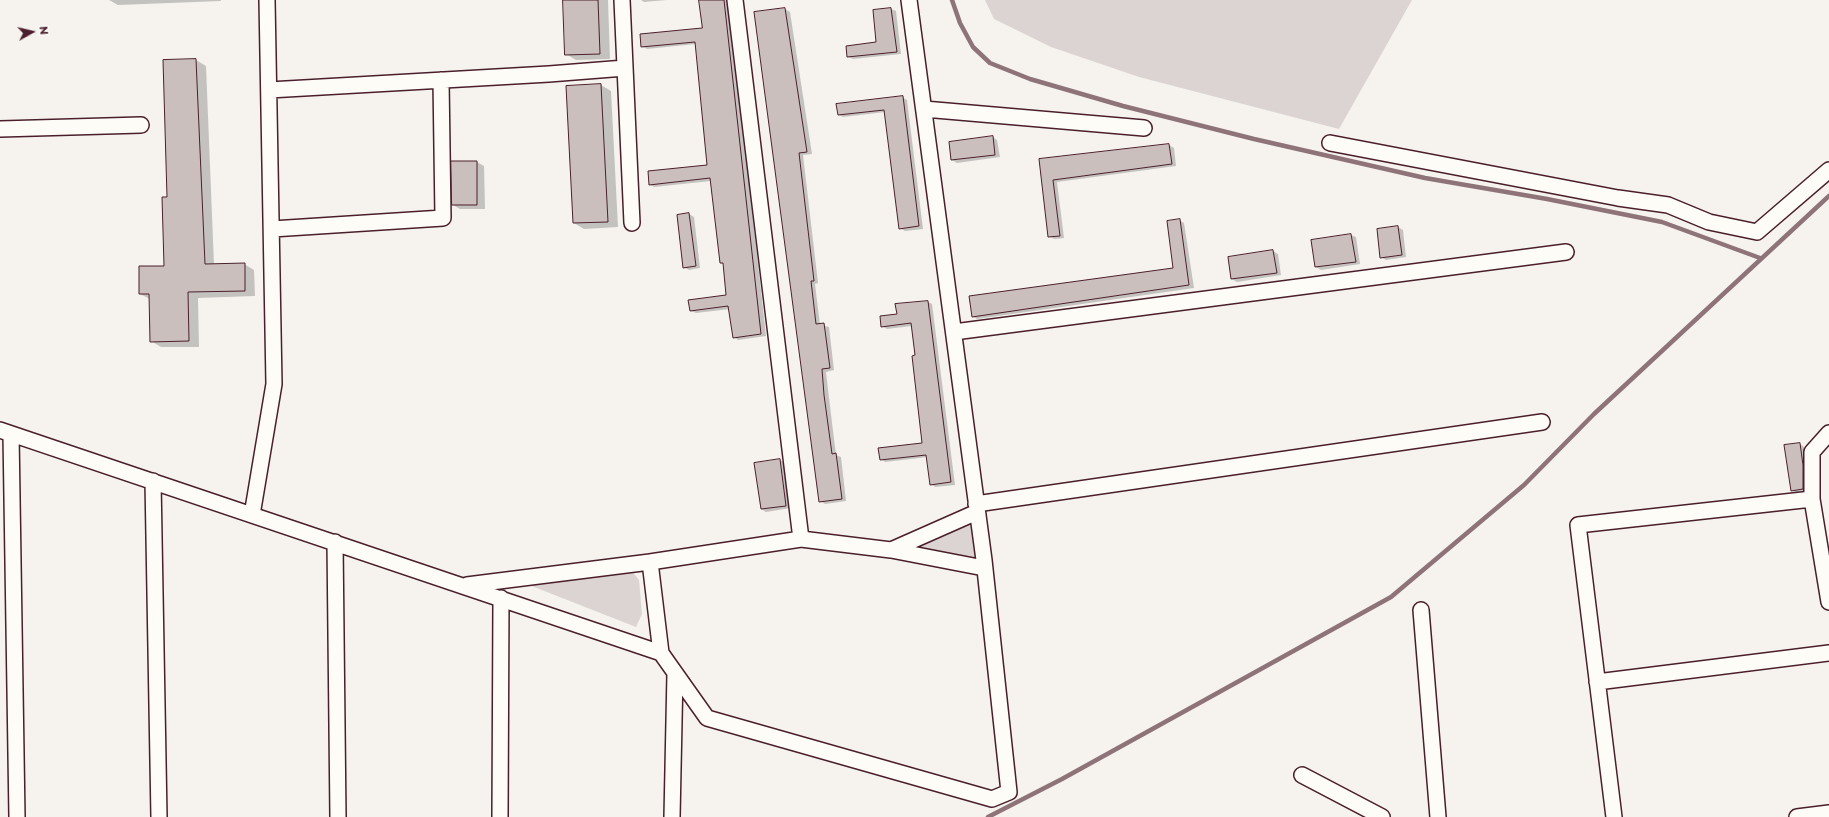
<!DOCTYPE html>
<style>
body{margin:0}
#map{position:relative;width:1829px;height:817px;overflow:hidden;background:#f6f3ef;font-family:"Playpen Sans",sans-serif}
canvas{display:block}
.north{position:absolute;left:12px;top:12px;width:40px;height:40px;-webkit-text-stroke:3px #fdfcf7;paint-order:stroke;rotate:82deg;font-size:11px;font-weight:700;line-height:16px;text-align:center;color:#4a1f2b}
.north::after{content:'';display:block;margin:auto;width:14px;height:18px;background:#4a1f2b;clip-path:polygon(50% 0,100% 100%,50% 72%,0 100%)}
</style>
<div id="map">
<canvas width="1829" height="817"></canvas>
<div class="north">N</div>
</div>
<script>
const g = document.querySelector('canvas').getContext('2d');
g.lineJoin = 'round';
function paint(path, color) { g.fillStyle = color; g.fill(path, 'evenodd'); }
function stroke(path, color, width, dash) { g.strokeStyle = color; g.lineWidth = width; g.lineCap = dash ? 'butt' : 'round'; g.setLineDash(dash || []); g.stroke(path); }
const green = new Path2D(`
 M985 0H1412L1339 129 1139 77 1051 47 994 19Z
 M970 522 976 558 907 550Z
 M631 570 639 580 642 614 636 627 529 585Z`);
const shadow = new Path2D(`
 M109 0H221V1L118 5Z
 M564 0H608L610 59 576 60 566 54Z
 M641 0H667L644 2Z
 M700 0H729L766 336 738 340 734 337 730 309 696 313 691 311 727 296 724 264 721 263 711 181 654 187 649 184 708 166 696 44 647 49 642 46 703 29Z
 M785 9 790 12 812 154 803 155 818 283 815 284 820 325 829 327 834 370 826 372 829 398 836 455 841 457 846 501 825 504 820 501Z
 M891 9 896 11 901 54 853 59 848 57 878 43 874 11Z
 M196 60 206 66 214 265 244 264 254 270 255 296 198 298 199 347H161L151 341 150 299 140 294 165 267 169 198 164 61Z
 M601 85 611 91 618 227 584 229 574 223 567 87Z
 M902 97 907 100 923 229 905 231 900 228 885 112 843 117 839 115Z
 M993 137 997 140 1000 157 957 163 952 160Z
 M1169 145 1174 148 1176 166 1057 182 1064 238 1054 239 1049 236 1040 160Z
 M477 162 484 166 485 209H460L453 205Z
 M689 214 694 217 700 268 689 270 684 267Z
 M1179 220 1184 223 1194 288 977 319 972 316 1174 269Z
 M1398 227 1403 230 1406 257 1386 260 1381 257Z
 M1351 235 1356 237 1360 264 1321 270 1316 267 1312 241Z
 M1273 251 1278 254 1281 275 1237 282 1232 279 1229 258Z
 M928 302 932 304 955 485 935 487 931 484 928 457 885 462 881 459 923 444 912 326 887 329 882 326 898 315Z
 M1800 444 1804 447 1808 468V491L1796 493 1792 490Z
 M780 460 785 463 791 508 766 512 761 509 755 463Z`);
const stream = new Path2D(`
 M952 0 960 23 973 47 990 63 1030 79 1123 106 1254 139 1425 178 1547 199 1662 222 1760 258
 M988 817 1062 779 1391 597 1524 485 1594 414 1829 196`);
const building = new Path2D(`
 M563 0H598L600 54 565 55Z
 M699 0H724L761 334 733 338 728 306 690 311 688 300 726 295 723 263H720L710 178 649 185 648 171 707 165 695 42 641 47 640 34 702 28Z
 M785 8 807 152 799 153 814 281H811L816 324 824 323 830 368 822 369 824 395 832 454 836 453 842 499 819 502 754 12Z
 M891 8 897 52 847 57 846 46 876 42 873 10Z
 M196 59 205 264 245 263V291L188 292 189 341 150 342 149 294H139V266H164L162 197H167L163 60Z
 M601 84 608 222 573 223 566 86Z
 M903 96 919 226 899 229 884 110 838 115 836 104Z
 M993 136 995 155 951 160 949 142Z
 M1169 144 1172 164 1053 180 1060 236 1048 237 1039 159Z
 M451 161H477V205H452Z
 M689 213 696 266 683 268 677 215Z
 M1180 219 1189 285 972 317 969 296 1173 268 1167 221Z
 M1398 226 1402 255 1380 258 1377 229Z
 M1351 234 1356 262 1315 267 1311 240Z
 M1273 250 1277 273 1231 279 1228 257Z
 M928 301 951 482 930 485 926 455 880 460 878 448 922 443 912 356 915 355 911 323 881 327 880 316 897 314 895 304Z
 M1800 443 1803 465V489L1791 491 1784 445Z
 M780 459 786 506 761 509 754 463Z`);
const minor = new Path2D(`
 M622 0 632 223
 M735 0 801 539
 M269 90 549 74 625 68
 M924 109 1144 128
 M0 129 141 125
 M1330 143 1618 198 1668 205 1709 222 1757 232 1829 170
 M272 229 443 218 441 80
 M954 332 1566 252
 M0 430 661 653 707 718 992 799 1009 792 984 560 909 0
 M11 434 17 817
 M153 481 159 817
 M1812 499 1829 602
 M976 504 1542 422
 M252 515 274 384 267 0
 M335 542 338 817
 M891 550 984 568
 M467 585 650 562
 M1421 610 1438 817
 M661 653 650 562 801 539 891 550 977 512
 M1597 682 1829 653
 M1302 775 1382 817
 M500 817 501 598
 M672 817 675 673
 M1614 817 1578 525 1812 499V452L1829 433
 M1797 817 1829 813`);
paint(green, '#dcd4d2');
paint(shadow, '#0003');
stroke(stream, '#8e7378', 4.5);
paint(building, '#cbbfbe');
stroke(building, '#4a1f2b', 1);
stroke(minor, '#4a1f2b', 18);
stroke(minor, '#fdfcf7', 15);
</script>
